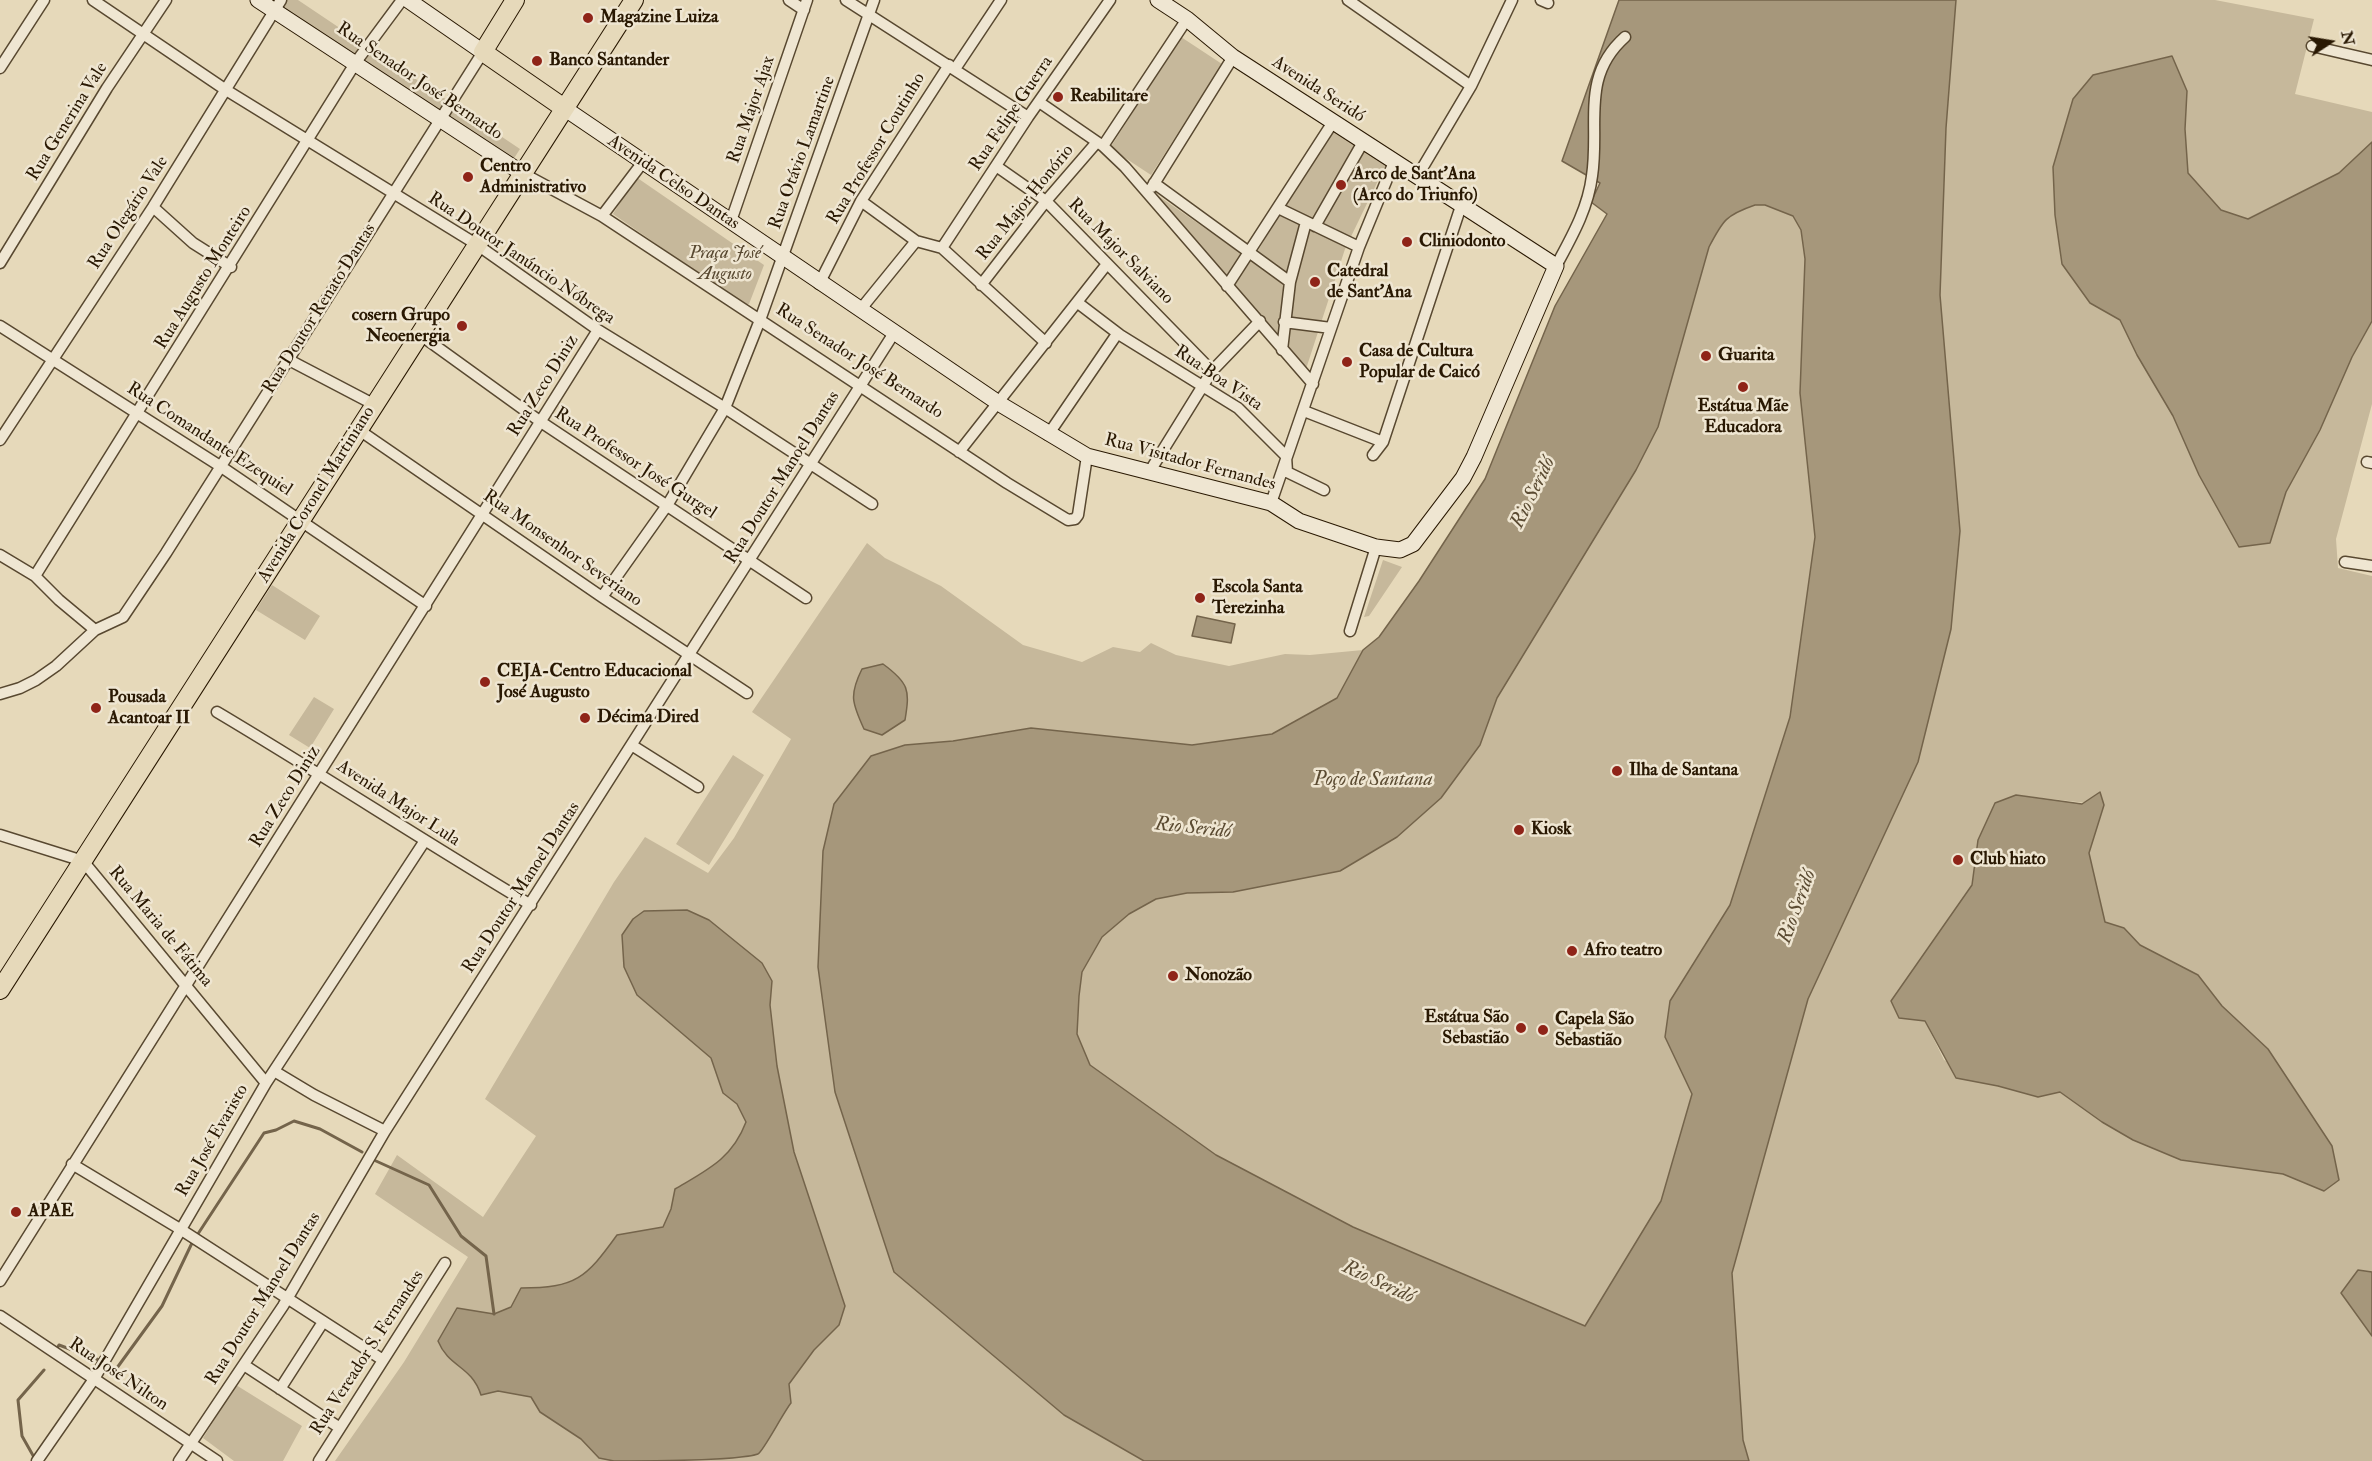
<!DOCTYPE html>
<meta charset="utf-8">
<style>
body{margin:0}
#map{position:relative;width:2372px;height:1461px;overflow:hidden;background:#e6d9ba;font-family:"IM FELL Double Pica",serif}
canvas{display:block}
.north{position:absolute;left:2300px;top:12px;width:60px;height:60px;-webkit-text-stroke:4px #efe6d2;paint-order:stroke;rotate:78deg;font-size:16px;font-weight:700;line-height:24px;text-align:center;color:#291802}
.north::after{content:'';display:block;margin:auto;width:21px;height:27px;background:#291802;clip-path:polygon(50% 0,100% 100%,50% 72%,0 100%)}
</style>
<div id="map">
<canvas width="2372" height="1461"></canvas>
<div class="north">N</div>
</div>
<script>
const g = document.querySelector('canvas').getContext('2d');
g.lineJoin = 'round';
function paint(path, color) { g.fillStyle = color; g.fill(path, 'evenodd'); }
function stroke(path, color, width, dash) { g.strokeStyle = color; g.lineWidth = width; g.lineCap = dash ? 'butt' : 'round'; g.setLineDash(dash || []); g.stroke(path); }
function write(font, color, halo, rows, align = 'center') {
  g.font = font + ' "IM FELL Double Pica",serif'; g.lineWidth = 5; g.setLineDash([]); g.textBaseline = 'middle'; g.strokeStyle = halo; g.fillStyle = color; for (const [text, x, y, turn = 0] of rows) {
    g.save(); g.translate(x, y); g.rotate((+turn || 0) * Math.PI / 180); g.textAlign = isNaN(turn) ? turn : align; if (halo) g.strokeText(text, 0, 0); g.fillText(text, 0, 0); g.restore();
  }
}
const green = new Path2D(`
 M265 0H298L520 149 511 163Z
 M1956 0H2215L2314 19 2295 94 2372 112V142L2339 173 2247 219 2221 210 2188 173 2185 129 2187 91 2172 56 2093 75 2074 99 2053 167 2055 215 2062 264 2090 303 2120 319 2137 355 2173 416 2199 475 2217 505 2270 543 2286 492 2320 430 2352 357 2372 321V404L2336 539 2338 568 2372 576V1272L2358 1270 2341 1293 2372 1336V1461H1749L1743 1440 1732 1273 1808 999 1918 762 1960 531 1940 295 1946 128ZM2016 795 2104 805 2089 853 2105 922 2124 928 2140 945 2198 975 2222 1006 2268 1049 2324 1191 2283 1174 2181 1160 2133 1140 2102 1122 2060 1092 2038 1097 1998 1086 1944 1060 1925 1021 1891 1001 1972 885 1978 840Z
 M1181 37 1222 64 1151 175 1110 148Z
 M1336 128 1388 160 1345 249 1306 369 1140 183 1252 261 1289 198Z
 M636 177 764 265 749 304H743L613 214Z
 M1755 205H1765L1793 216 1801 230 1805 259 1800 393 1815 537 1790 717 1730 905 1670 1002 1665 1037 1692 1094 1661 1201 1585 1326 1353 1227 1216 1155 1090 1065 1077 1034 1079 996 1082 972 1102 937 1129 914 1156 899 1187 893 1233 892 1340 871 1480 745 1497 698 1636 470 1657 428 1709 247C1723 220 1726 215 1755 205Z
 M867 543 885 558 941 586 1023 645 1082 662 1113 647 1140 652 1151 643 1176 655 1229 666 1285 654 1310 655 1363 650 1337 698 1272 734 1192 745 1031 728 953 741 905 745 871 756 834 804 823 851 835 1092 894 1272 1064 1415 1144 1461H335L404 1362 468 1257 375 1194 397 1155 483 1217 536 1136 485 1099 614 882 645 837 708 873 734 838 791 739 752 712Z
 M1383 560 1402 567 1369 616 1364 617Z
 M272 585 320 616 305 640 256 610Z
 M314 697 334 709 310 748 289 735Z
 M733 755 764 775 709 865 676 844Z
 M236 1385 302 1426 283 1461H234L203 1438Z`);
const water = new Path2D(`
 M1619 0H1956L1946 128 1940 295 1960 531 1951 629 1918 762 1808 999 1732 1273 1743 1440 1749 1461H1144L1064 1415 894 1272 835 1092 818 967 823 851 834 804 871 756 905 745 953 741 1031 728 1192 745 1272 734 1337 698 1363 650 1379 637 1419 581 1485 479 1555 306 1607 214 1591 202 1600 183 1562 161ZM1755 205H1765L1793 216 1801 230 1805 259 1800 393 1815 537 1790 717 1730 905 1670 1001 1665 1037 1692 1094 1661 1201 1585 1326 1353 1227 1216 1155 1090 1065 1077 1034 1079 996 1082 972 1102 937 1129 914 1156 899 1187 893 1233 892 1340 871 1397 837 1441 798 1480 745 1497 698 1636 470 1658 427 1709 247C1723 220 1726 215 1755 205Z
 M2172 56 2187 91 2185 129 2188 173 2221 210 2248 219 2339 173 2372 142V321L2352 357 2320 430 2286 492 2270 543 2239 547 2199 475 2173 416 2137 355 2120 320 2090 303 2062 264 2055 215 2053 167 2073 99 2093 75Z
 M1197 616 1235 624 1231 643 1192 636Z
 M883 664C909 683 910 690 905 720L882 735 864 729C852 703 849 695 862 669Z
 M2100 792 2104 805 2089 853 2105 922 2124 928 2140 945 2198 975 2222 1006 2268 1049 2332 1146 2339 1180 2324 1191 2283 1174 2181 1160 2133 1140 2102 1122 2060 1092 2038 1097 1998 1086 1956 1078 1925 1021 1899 1018 1891 1001 1972 885 1978 840 1995 803 2016 795 2082 804Z
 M687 910 709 920 762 963 772 981 770 1005 777 1066 794 1152 845 1306 839 1325 814 1350 789 1384 791 1403C783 1413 764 1450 758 1454 737 1461 644 1461 614 1461L599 1458 581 1439 540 1412 531 1397 498 1391 481 1395C471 1365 449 1368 438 1341L457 1308 494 1314 511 1307 521 1288C576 1288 586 1278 617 1235L663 1227 671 1209 675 1189C707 1170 732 1159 746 1122L737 1104 723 1093 711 1058 637 995 624 967 622 935 633 919 644 911Z
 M2358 1270 2372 1272V1336L2341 1293Z`);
const stream = new Path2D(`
 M376 1161 429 1185 461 1236 486 1256 494 1314
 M56 1350 59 1345 99 1360 114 1372 162 1306 192 1243 264 1133 276 1130 294 1121 320 1129 362 1152
 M35 1459 22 1436 18 1400 44 1370`);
const minor = new Path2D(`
 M93 0 226 90 476 244 598 330 725 408 872 504
 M789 0 804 10
 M846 0 1028 117
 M1348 0 1471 86
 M1541 0 1548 3
 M2312 46 2372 60
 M0 68 44 0
 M955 69 1001 0
 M1039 102 1103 146 1125 167 1313 384
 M1103 146 1187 19
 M996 166 1046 201 1212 371
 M522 173 602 216 1007 483 1068 520 1075 519 1078 515 1087 456
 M1417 177 1471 86 1512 0
 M1154 183 1290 282
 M1152 187 1233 57
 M861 201 916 241 942 248 1046 343
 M153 207 193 243 231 267
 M1278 208 1359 247
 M602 216 643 162
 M731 221 807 0
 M1315 226 1363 142
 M942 248 1028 117 1110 0
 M0 263 107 88 166 0
 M1556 266C1571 238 1588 209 1592 176 1600 124 1580 77 1625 37
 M819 284 861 201 949 65
 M981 285 1046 201 1097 142
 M1227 286 1333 122
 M1078 303 1120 335 1238 408 1286 456 1287 472 1324 490
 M860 310 916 241
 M1284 322 1331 328
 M0 326 220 466 426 606
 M419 334 541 422 806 598
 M1282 350 1290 282 1306 222
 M289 360 375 405
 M1304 411 1383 442
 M359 430 602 597 747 693
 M1048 435 1117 334
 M0 440 153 207 281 0
 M959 452 1107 264
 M1373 455 1383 442 1461 206
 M2367 462 2372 463
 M1150 471 1212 371 1260 321
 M1271 503 1359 247 1394 162
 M0 555 35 576 59 600 95 630
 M2345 562 2372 566
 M35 576 356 62 402 0
 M602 597 668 504 725 408 760 320 874 0
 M1350 631 1376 547
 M0 694 20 688 36 680 56 666 95 630 123 617 166 553 483 52
 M217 712C323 775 425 842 531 905
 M633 746 698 787
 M0 835 83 861 266 1083
 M274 1071 314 1095 385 1131
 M72 1164 180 1229 383 1360
 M0 1281 598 330
 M0 1316 217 1461
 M244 1365 340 1428
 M280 1389 323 1322
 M37 1461 94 1379 266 1083 424 842
 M179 1461 283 1306 385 1131 894 333
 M319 1461 445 1263`);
const secondary = new Path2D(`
 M258 0 522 173
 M408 0 483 52
 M564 108 1000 404 1087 456 1271 503 1299 521 1376 547 1400 550 1413 544 1463 478 1474 457 1556 266 1233 57 1187 19 1158 0`);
const primary = new Path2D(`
 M515 0 483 52 564 108
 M0 990 634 0`);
const markers = [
 [588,18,6,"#8f2418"],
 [537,61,6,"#8f2418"],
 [1058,97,6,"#8f2418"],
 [468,177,6,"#8f2418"],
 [1341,185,6,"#8f2418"],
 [1407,242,6,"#8f2418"],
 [1315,282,6,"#8f2418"],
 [462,326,6,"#8f2418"],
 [1706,356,6,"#8f2418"],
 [1347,362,6,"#8f2418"],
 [1743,387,6,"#8f2418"],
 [1200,598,6,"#8f2418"],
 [485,682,6,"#8f2418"],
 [96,708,6,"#8f2418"],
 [585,718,6,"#8f2418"],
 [1617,771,6,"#8f2418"],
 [1519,830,6,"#8f2418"],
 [1958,860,6,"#8f2418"],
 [1572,951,6,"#8f2418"],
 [1173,976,6,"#8f2418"],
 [1521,1028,6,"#8f2418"],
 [1543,1030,6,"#8f2418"],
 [16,1212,6,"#8f2418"]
];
const poiNames = [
 ["Magazine Luiza",600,18],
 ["Banco Santander",549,61],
 ["Reabilitare",1070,97],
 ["Centro",480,167],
 ["Administrativo",480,188],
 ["Arco de Sant'Ana",1353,175],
 ["(Arco do Triunfo)",1353,196],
 ["Cliniodonto",1419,242],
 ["Catedral",1327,272],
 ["de Sant'Ana",1327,293],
 ["cosern Grupo",450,316,"right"],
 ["Neoenergia",450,337,"right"],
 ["Casa de Cultura",1359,352],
 ["Popular de Caicó",1359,373],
 ["Guarita",1718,356],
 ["Estátua Mãe",1743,407,"center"],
 ["Educadora",1743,428,"center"],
 ["Escola Santa",1212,588],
 ["Terezinha",1212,609],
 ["CEJA-Centro Educacional",497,672],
 ["José Augusto",497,693],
 ["Pousada",108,698],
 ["Acantoar II",108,719],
 ["Décima Dired",597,718],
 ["Ilha de Santana",1629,771],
 ["Kiosk",1531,830],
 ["Club hiato",1970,860],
 ["Afro teatro",1584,951],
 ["Nonozão",1185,976],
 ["Estátua São",1509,1018,"right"],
 ["Sebastião",1509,1039,"right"],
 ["Capela São",1555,1020],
 ["Sebastião",1555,1041],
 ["APAE",28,1212]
];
const streetNames = [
 ["Rua Senador José Bernardo",419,82,34],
 ["Avenida Seridó",1318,90,33],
 ["Rua Major Ajax",752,110,-71],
 ["Rua Felipe Guerra",1012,114,-56],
 ["Rua Generina Vale",68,122,-58],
 ["Rua Professor Coutinho",877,149,-59],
 ["Rua Otávio Lamartine",803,153,-70],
 ["Avenida Celso Dantas",673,183,34],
 ["Rua Major Honório",1026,203,-51],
 ["Rua Olegário Vale",129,213,-57],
 ["Rua Major Salviano",1120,252,45],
 ["Rua Doutor Janúncio Nóbrega",521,259,34],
 ["Rua Augusto Monteiro",204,278,-58],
 ["Rua Doutor Renato Dantas",320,309,-58],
 ["Rua Senador José Bernardo",859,362,33],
 ["Rua Boa Vista",1218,379,34],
 ["Rua Zeco Diniz",544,386,-58],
 ["Rua Comandante Ezequiel",209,440,33],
 ["Rua Visitador Fernandes",1190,463,15],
 ["Rua Professor José Gurgel",635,464,33],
 ["Rua Doutor Manoel Dantas",783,478,-58],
 ["Avenida Coronel Martiniano",317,495,-58],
 ["Rua Monsenhor Severiano",562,549,35],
 ["Rua Zeco Diniz",286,797,-58],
 ["Avenida Major Lula",398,804,33],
 ["Rua Doutor Manoel Dantas",522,888,-57],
 ["Rua Maria de Fátima",160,927,50],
 ["Rua José Evaristo",213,1141,-60],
 ["Rua Doutor Manoel Dantas",264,1299,-58],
 ["Rua Vereador S. Fernandes",368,1353,-57],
 ["Rua José Nilton",118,1375,34]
];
const parkNames = [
 ["Praça José",725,254],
 ["Augusto",725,275]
];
const waterNames = [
 ["Rio Seridó",1534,493,-64],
 ["Poço de Santana",1373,781],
 ["Rio Seridó",1193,829,6],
 ["Rio Seridó",1798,907,-70],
 ["Rio Seridó",1378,1283,25]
];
paint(green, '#c6b89b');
paint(water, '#a6977b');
stroke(water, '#74644b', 1.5);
stroke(stream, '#74644b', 3);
stroke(minor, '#584830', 13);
stroke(secondary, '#291802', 17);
stroke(primary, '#291802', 20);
stroke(minor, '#efe6d2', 10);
stroke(secondary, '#efe6d2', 15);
stroke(primary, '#e6d9ba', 18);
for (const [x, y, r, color] of markers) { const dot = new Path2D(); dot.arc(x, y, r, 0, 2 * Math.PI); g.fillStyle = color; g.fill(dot); stroke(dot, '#efe6d2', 2); }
write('bold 18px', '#291802', '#efe6d2', poiNames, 'left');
write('18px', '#291802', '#efe6d2', streetNames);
write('italic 18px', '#584830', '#efe6d2', parkNames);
write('italic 20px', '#5b4b32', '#efe6d2', waterNames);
</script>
